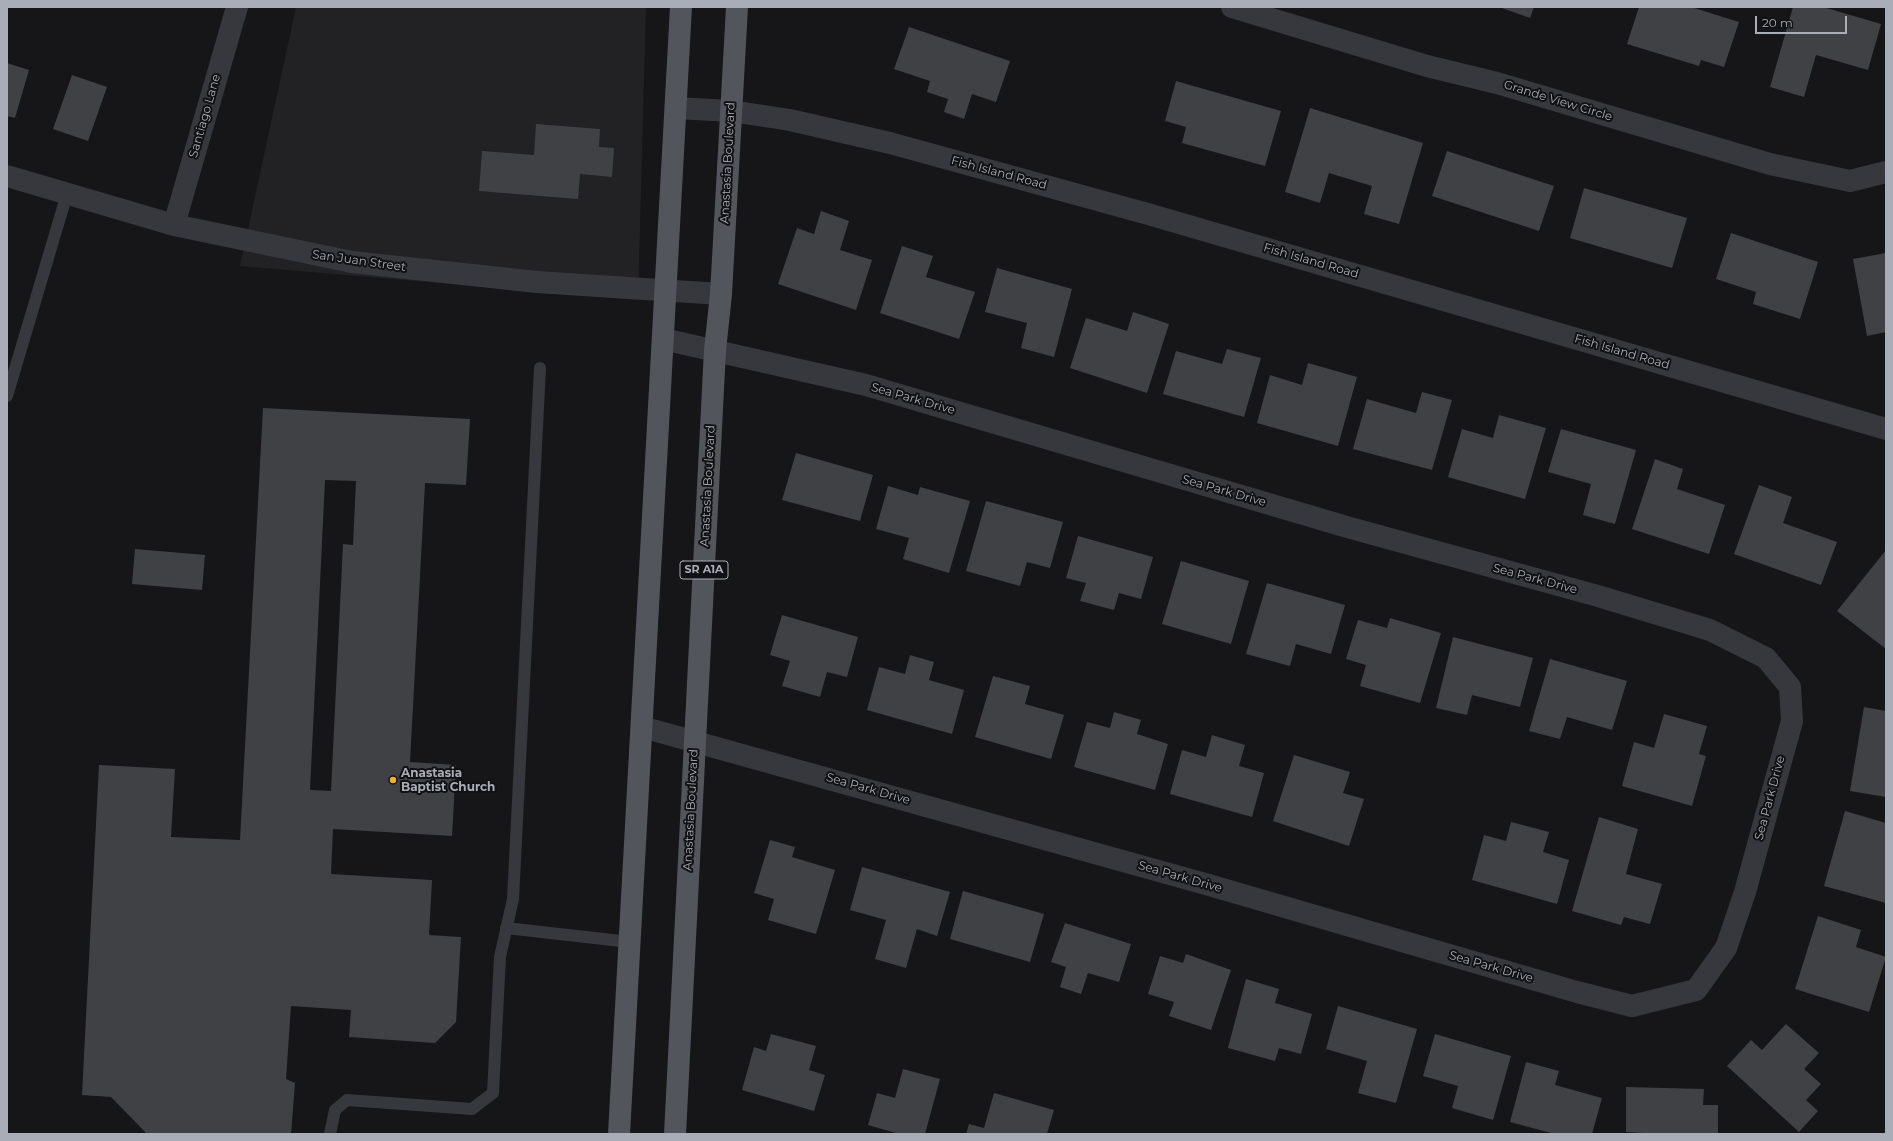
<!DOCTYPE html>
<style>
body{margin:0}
#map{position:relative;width:1893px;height:1141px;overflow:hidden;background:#161618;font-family:Montserrat,sans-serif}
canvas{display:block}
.frame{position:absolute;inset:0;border:8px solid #a8adb8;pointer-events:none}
.scale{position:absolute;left:1755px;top:16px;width:92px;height:18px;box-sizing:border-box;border:2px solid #a8adb8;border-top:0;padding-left:5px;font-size:12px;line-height:14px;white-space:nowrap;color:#a8adb8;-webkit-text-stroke:3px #111113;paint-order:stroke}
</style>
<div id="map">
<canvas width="1893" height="1141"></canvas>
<div class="frame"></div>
<div class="scale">20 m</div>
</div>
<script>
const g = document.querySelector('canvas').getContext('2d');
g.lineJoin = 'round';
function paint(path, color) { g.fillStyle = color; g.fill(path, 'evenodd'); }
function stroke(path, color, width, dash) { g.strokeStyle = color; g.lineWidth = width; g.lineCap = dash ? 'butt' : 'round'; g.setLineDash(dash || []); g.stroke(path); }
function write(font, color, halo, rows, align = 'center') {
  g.font = font + ' Montserrat,sans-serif'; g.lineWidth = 4; g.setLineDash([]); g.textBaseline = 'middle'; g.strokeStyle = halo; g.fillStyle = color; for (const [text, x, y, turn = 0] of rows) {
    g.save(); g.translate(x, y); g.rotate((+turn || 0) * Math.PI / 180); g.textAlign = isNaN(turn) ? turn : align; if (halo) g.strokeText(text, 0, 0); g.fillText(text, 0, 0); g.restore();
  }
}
const built = new Path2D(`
 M296 7H646L638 300 240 266Z`);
const building = new Path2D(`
 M1499 7H1534L1530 18Z
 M1639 7H1691L1739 22 1724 67 1701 60 1699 66 1627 44Z
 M1793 7H1823L1881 24 1868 70 1816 55 1804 97 1770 87Z
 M909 27 1010 61 996 102 972 94 964 119 944 112 948 99 927 92 930 81 894 69Z
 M7 63 29 70 15 118 7 116Z
 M72 75 107 87 88 141 53 129Z
 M1176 81 1281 111 1265 166 1182 143 1186 127 1165 121Z
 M1310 108 1423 143 1399 224 1364 214 1372 186 1329 173 1320 203 1285 192Z
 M536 124 600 129 599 147 614 148 612 177 580 174 578 199 479 191 482 151 534 155Z
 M1447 151 1554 186 1539 231 1432 196Z
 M1584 188 1687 218 1672 268 1570 238Z
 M821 211 849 221 840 250 872 260 856 310 778 284 797 228 814 234Z
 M1731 233 1818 262 1800 319 1753 304 1756 292 1716 279Z
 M902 246 933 256 926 277 975 292 959 339 880 313Z
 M1886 253V332L1867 336 1853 259Z
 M997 268 1072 289 1054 357 1021 348 1027 323 985 312Z
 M1133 312 1169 324 1147 393 1070 368 1086 318 1127 331Z
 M1227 349 1261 358 1244 417 1163 394 1176 351 1222 364Z
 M1308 363 1357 377 1338 446 1257 423 1270 375 1302 385Z
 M1422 392 1452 400 1432 470 1353 449 1367 399 1416 413Z
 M263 408 470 419 466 485 425 483 410 762 456 765 452 836 333 829 331 874 432 880 429 935 461 937 456 1022 435 1043 349 1037 351 1010 291 1006 286 1079 295 1083 291 1134H147L111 1097 82 1095 99 765 175 769 171 837 240 840ZM325 480 356 481 353 545 343 544 331 791 310 790Z
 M1499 415 1546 428 1525 499 1448 477 1462 429 1493 438Z
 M1561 429 1636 450 1615 524 1583 515 1591 484 1548 472Z
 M796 453 873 475 860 521 782 500Z
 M1655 459 1683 469 1677 489 1725 505 1709 554 1632 529Z
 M1759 485 1792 497 1783 523 1837 542 1821 585 1734 554Z
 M888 486 918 495 920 487 970 501 949 573 903 559 909 538 876 529Z
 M986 501 1063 522 1050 568 1027 562 1020 586 966 571Z
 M1078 536 1153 557 1141 599 1119 593 1114 610 1080 601 1086 583 1066 578Z
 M135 549 205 555 202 590 132 584Z
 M1886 550V649L1837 611Z
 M1181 561 1249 581 1231 644 1162 624Z
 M1267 583 1345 605 1331 654 1296 644 1290 666 1246 654Z
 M782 615 858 637 847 677 827 672 820 697 782 686 790 661 770 655Z
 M1390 618 1441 633 1420 703 1360 686 1366 665 1346 659 1358 620 1387 628Z
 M1453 637 1533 658 1520 707 1472 695 1467 715 1436 708Z
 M910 655 934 662 929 680 964 690 952 734 867 710 879 667 905 674Z
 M1550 659 1627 681 1612 730 1567 717 1560 739 1529 731Z
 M993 676 1030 686 1025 704 1064 715 1051 759 975 737Z
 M1864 707 1886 711V797L1850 791Z
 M1114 712 1141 720 1137 734 1168 744 1155 790 1074 767 1087 722 1110 728Z
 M1664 714 1707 726 1699 754 1706 756 1692 806 1622 786 1634 742 1654 748Z
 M1212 735 1245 745 1239 766 1264 773 1252 817 1170 794 1182 750 1206 757Z
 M1294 755 1350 772 1343 793 1364 799 1349 846 1273 821Z
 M1845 811 1886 823V903L1824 886Z
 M1599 817 1638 829 1626 874 1662 884 1650 924 1624 917 1621 925 1572 911Z
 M1511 822 1549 832 1543 852 1569 860 1557 904 1472 880 1484 835 1506 841Z
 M770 840 795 847 792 857 835 870 816 934 768 920 774 899 754 893Z
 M862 867 950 892 937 936 917 929 906 968 875 959 886 920 850 910Z
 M963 891 1044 914 1030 962 950 939Z
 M1818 916 1861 930 1856 947 1886 957 1869 1012 1795 989Z
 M1065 923 1131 944 1119 982 1088 973 1081 994 1060 987 1066 967 1051 962Z
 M1186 954 1231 970 1211 1030 1169 1016 1174 1002 1148 994 1160 956 1183 963Z
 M1246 979 1279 989 1275 1003 1312 1014 1301 1054 1279 1048 1275 1061 1228 1048Z
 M1338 1006 1417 1029 1396 1103 1358 1093 1367 1061 1326 1049Z
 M1786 1024 1819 1053 1804 1069 1821 1084 1806 1100 1818 1111 1799 1132 1727 1066 1751 1040 1762 1050Z
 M771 1034 816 1046 809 1070 825 1075 814 1111 742 1090 754 1047 766 1051Z
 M1435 1034 1511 1056 1493 1120 1452 1108 1458 1086 1423 1076Z
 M1526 1062 1559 1071 1555 1085 1602 1098 1592 1134H1555L1510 1122Z
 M903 1069 940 1079 925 1134H899L868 1125 877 1093 895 1098Z
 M1626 1087 1704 1089 1703 1105H1718V1133L1660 1134 1626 1132Z
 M994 1093 1054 1110 1047 1134H966L969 1124 984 1128Z`);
const lane = new Path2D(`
 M7 396 67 194
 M506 928 630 942
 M330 1134 335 1110 347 1100 472 1109 493 1093 500 957 513 899 540 368`);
const street = new Path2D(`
 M1232 7 1427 66 1497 83 1770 164 1850 181 1886 172
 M676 108 731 111 790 120 890 143 1148 214 1886 429
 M7 176 174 225 352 262 537 282 721 294
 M174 225 237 7
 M642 727 1209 885 1577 992 1632 1006 1696 990 1726 948 1745 892 1792 721 1790 687 1766 658 1710 630 1598 596 1347 527 866 385 663 339`);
const primary = new Path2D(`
 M619 1134 681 7
 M675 1134 715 350 721 294 737 7`);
const markers = [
 [393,780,4,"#f2b134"]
];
const shields = [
 [704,570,48]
];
const shieldNames = [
 ["SR A1A",704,570]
];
const streetNames = [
 ["Grande View Circle",1558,101,17],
 ["Santiago Lane",205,116,-74],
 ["Anastasia Boulevard",728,163,-87],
 ["Fish Island Road",999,173,15],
 ["San Juan Street",359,261,8],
 ["Fish Island Road",1311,261,16],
 ["Fish Island Road",1622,352,16],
 ["Sea Park Drive",913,399,16],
 ["Anastasia Boulevard",708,486,-87],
 ["Sea Park Drive",1224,491,16],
 ["Sea Park Drive",1535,579,15],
 ["Sea Park Drive",868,789,16],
 ["Sea Park Drive",1770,798,-75],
 ["Anastasia Boulevard",691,810,-87],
 ["Sea Park Drive",1180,877,16],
 ["Sea Park Drive",1491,967,16]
];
const poiNames = [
 ["Anastasia",401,773],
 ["Baptist Church",401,787]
];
paint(built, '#222225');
paint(building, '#404145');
stroke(lane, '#37383d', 12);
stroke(street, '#37383d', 22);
stroke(primary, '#53555c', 22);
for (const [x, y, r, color] of markers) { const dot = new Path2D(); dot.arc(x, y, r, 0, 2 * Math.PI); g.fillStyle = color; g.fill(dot); stroke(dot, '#111113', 1.5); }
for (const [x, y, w] of shields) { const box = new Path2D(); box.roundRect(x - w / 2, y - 9, w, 18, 3); g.fillStyle = '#111113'; g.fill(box); stroke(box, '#a8adb8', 1); }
write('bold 11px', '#a8adb8', null, shieldNames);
write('12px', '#a8adb8', '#111113', streetNames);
write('bold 12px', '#a8adb8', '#111113', poiNames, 'left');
</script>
